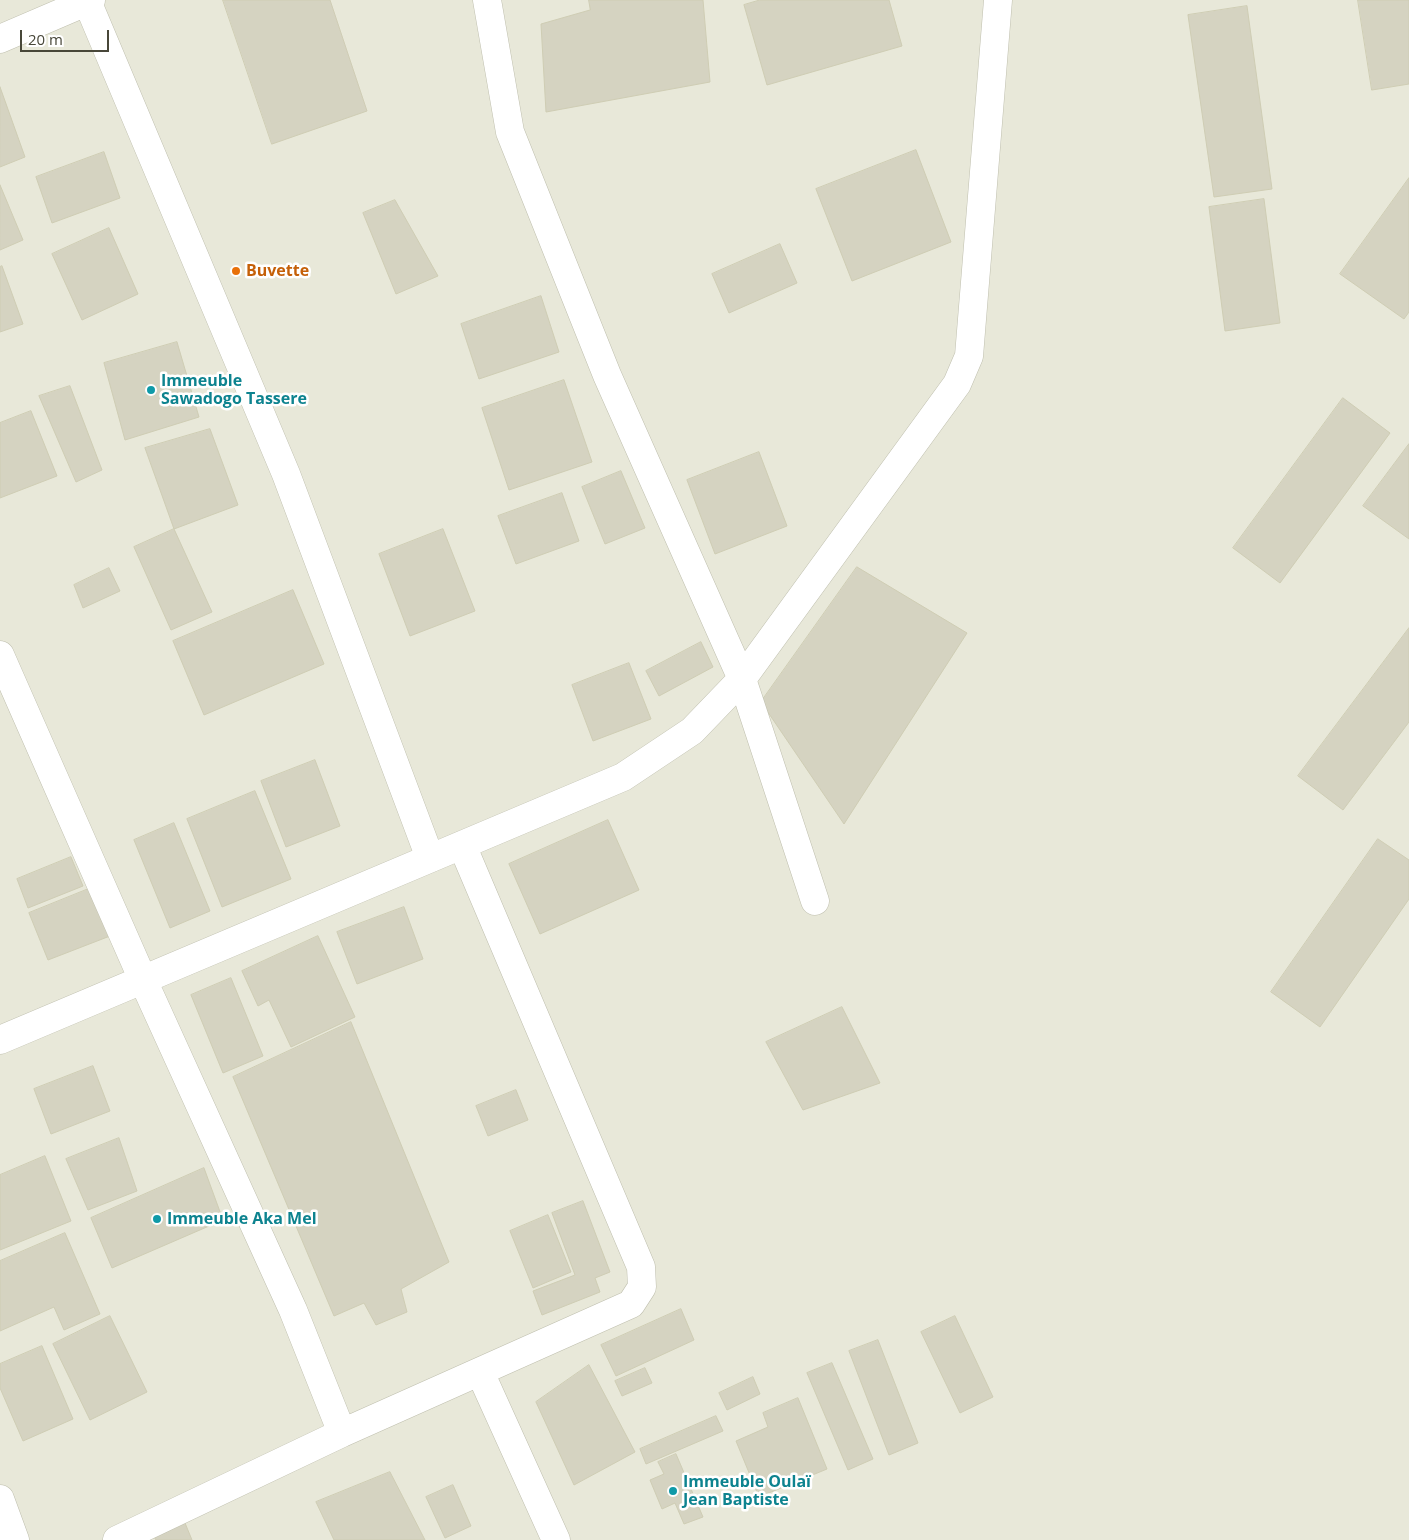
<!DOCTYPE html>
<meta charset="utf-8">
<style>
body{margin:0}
#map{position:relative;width:1409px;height:1540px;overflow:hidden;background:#f4f4eb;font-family:"Open Sans",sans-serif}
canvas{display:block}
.scale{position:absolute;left:20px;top:30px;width:89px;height:22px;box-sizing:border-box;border:2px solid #484739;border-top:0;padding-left:6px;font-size:15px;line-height:18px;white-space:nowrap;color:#484739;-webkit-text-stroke:4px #fff;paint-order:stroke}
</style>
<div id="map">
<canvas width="1409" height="1540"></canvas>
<div class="scale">20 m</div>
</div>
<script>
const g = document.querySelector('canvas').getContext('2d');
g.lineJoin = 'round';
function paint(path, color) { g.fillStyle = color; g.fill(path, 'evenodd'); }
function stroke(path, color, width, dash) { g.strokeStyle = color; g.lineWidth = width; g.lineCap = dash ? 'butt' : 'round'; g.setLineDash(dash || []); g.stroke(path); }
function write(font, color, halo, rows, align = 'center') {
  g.font = font + ' "Open Sans",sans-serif'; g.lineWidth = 5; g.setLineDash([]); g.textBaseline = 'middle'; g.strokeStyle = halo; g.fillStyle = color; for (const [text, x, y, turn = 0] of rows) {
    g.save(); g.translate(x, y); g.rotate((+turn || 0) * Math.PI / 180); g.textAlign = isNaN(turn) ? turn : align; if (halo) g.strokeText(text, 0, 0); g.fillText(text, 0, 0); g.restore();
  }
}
const residential = new Path2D(`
 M0 0H1409V1540H0Z`);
const building = new Path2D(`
 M223 0H330L367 111 272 144Z
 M589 0H703L710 82 546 112 541 24 590 10Z
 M760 0H889L902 46 767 85 744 5Z
 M1358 0H1409V84L1372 90Z
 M1247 6 1272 189 1214 197 1188 15Z
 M0 87 25 157 0 167Z
 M916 150 951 242 852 281 816 189Z
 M104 152 120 198 52 223 36 177Z
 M1409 178V312L1404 319 1340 274Z
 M0 185 23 240 0 250Z
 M1264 199 1280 323 1225 331 1209 207Z
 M395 200 438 276 396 294 363 213Z
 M109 228 138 294 82 320 52 254Z
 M780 244 797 283 729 313 712 274Z
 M2 266 23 324 0 332V267Z
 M541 296 559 352 479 379 461 324Z
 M177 342 199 417 125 440 104 363Z
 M564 380 592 462 509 490 482 408Z
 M70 386 102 470 76 482 39 396Z
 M1343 398 1390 433 1280 583 1233 548Z
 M31 411 57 476 0 498V423Z
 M210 429 238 505 174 529 145 448Z
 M1409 444V539L1363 506Z
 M759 452 787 526 715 554 687 480Z
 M621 471 645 528 605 544 582 487Z
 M562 493 579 541 516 564 498 516Z
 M174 529 212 612 171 630 134 547Z
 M443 529 475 611 410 636 379 554Z
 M857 567 967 633 844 824 761 702Z
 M109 568 120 591 83 608 74 585Z
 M293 590 324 664 204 715 173 641Z
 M1409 628V722L1343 810 1298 776Z
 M701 642 713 667 659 696 646 671Z
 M629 663 651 719 593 741 572 685Z
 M315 760 340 826 286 847 261 781Z
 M255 791 291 879 222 907 187 819Z
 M608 820 639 890 540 934 509 864Z
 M174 823 210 911 170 928 134 840Z
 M1378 839 1409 860V899L1320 1027 1271 992Z
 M71 857 83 886 28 908 17 879Z
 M91 888 110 936 48 960 29 913Z
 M404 907 423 959 357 984 337 932Z
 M318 936 355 1017 291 1047 269 1000 258 1006 242 971Z
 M231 978 263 1056 223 1073 191 995Z
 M842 1007 880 1083 803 1110 766 1042Z
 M351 1022 449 1262 401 1289 407 1312 376 1325 364 1303 334 1316 233 1077Z
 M93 1066 110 1111 51 1134 34 1089Z
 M516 1090 528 1120 488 1136 476 1106Z
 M119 1138 137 1191 88 1210 66 1159Z
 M45 1156 71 1221 0 1250V1175Z
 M204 1168 223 1220 112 1268 91 1218Z
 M583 1201 610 1272 595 1278 600 1292 542 1315 533 1291 575 1275 552 1213Z
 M548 1215 571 1272 533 1288 510 1231Z
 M65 1233 100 1314 64 1330 54 1307 0 1331V1261Z
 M681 1309 694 1340 616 1376 601 1345Z
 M110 1316 147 1392 90 1420 53 1344Z
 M955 1316 993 1397 960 1413 921 1332Z
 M878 1340 918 1443 889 1455 849 1351Z
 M42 1346 73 1419 23 1441 0 1388V1364Z
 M832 1363 873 1459 848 1470 807 1373Z
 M589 1365 635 1452 574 1485 536 1402Z
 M645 1368 652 1383 622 1396 615 1381Z
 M753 1377 760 1394 727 1410 719 1393Z
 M798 1398 827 1469 759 1497 736 1441 768 1427 763 1413Z
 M716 1416 723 1431 646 1464 640 1449Z
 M676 1454 703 1517 684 1524 675 1503 662 1509 650 1480 664 1474 658 1462Z
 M390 1472 425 1540H334L316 1502Z
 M453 1485 471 1526 445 1538 426 1497Z
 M185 1523 192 1540H156L154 1537Z`);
const minor = new Path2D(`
 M487 0 510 132 607 375 742 679 815 901
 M87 1 286 474 430 858
 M0 39 91 0
 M0 655 143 980 293 1310 342 1433
 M0 1040 623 777 692 731 742 679 957 384 969 356 998 0
 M480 1372 556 1540
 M0 1499 15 1540
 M117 1540 342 1433 631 1304 642 1287 641 1267 462 845`);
const markers = [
 [236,271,5,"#e8710a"],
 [151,390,5,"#0f9aa8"],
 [157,1219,5,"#0f9aa8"],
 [673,1491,5,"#0f9aa8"]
];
const foodNames = [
 ["Buvette",246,271]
];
const cultureNames = [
 ["Immeuble",161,381],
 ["Sawadogo Tassere",161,399],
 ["Immeuble Aka Mel",167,1219],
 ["Immeuble Oulaï",683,1482],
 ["Jean Baptiste",683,1500]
];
paint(residential, '#e8e8d9');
paint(building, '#d5d3c1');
stroke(building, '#cfcdb4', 1);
stroke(minor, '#bfbfae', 29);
stroke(minor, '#fff', 28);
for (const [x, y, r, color] of markers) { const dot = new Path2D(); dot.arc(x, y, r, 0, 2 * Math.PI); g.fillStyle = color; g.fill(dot); stroke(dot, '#fff', 2); }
write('bold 16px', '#c56008', '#fff', foodNames, 'left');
write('bold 16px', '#0d838f', '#fff', cultureNames, 'left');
</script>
